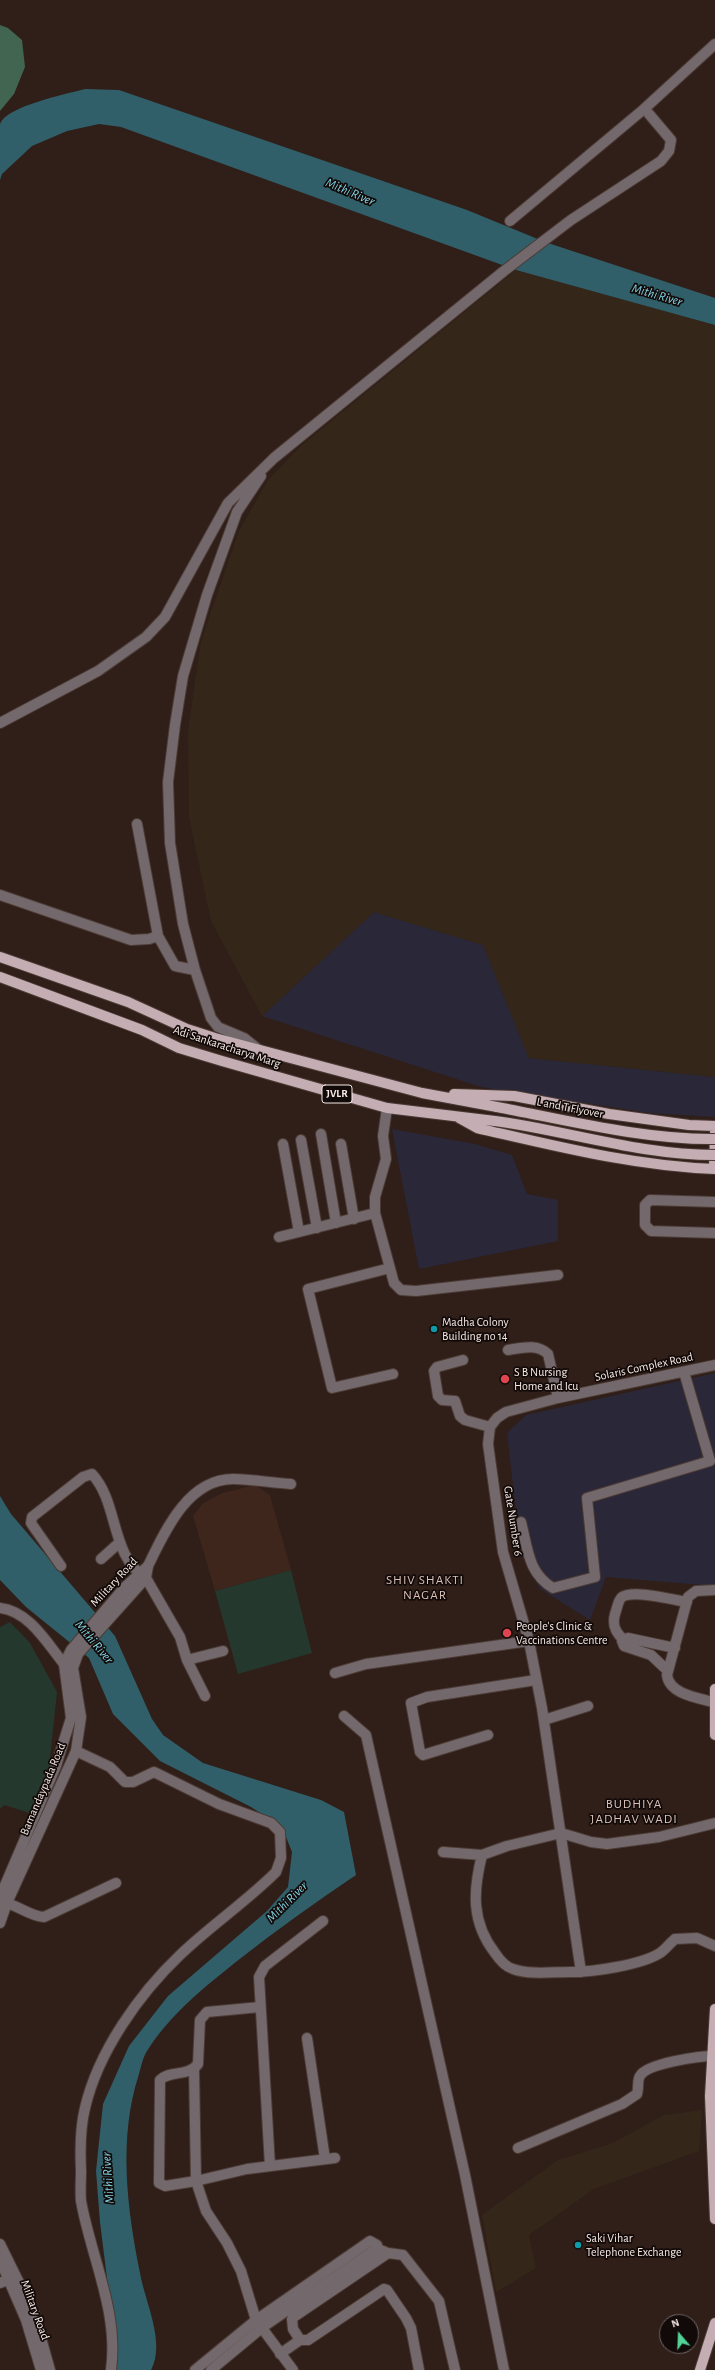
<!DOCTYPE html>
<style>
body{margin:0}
#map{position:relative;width:715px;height:2370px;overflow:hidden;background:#301e18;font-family:"Alegreya Sans",sans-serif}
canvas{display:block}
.north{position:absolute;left:659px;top:2314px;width:40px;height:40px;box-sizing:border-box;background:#120a08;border:1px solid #6d6460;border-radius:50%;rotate:341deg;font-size:11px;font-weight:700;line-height:16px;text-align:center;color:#f6eae5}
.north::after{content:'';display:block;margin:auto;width:14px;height:18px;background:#52d397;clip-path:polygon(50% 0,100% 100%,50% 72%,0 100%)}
</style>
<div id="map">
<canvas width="715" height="2370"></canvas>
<div class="north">N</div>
</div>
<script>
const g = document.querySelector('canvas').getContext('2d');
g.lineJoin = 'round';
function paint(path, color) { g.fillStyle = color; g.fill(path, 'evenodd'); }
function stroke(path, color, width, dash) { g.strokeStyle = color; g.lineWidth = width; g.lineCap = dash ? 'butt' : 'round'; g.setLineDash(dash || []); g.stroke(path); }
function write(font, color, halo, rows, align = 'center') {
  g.font = font + ' "Alegreya Sans",sans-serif'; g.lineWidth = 3.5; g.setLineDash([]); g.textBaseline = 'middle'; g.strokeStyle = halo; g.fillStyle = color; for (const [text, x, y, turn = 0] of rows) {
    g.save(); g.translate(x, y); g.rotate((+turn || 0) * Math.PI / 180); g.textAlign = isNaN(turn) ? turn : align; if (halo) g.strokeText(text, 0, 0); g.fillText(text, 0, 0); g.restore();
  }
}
const commercial = new Path2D(`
 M374 912 483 945 529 1058 715 1077V1117L650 1113 481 1087 262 1016Z
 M392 1129 475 1144 512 1155 527 1194 558 1200V1241L419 1269Z
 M715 1373V1586L606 1577 590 1620 540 1589 521 1554 507 1433 526 1415Z`);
const industrial = new Path2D(`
 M516 270 715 325V1077L529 1058 483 945 374 912 262 1016 211 921 189 817 188 731 201 641 239 531 268 480 302 445Z
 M702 2110 699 2151 594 2189 529 2235 536 2268 496 2292 482 2215 558 2160 613 2143 664 2115Z`);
const built = new Path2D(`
 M255 1485 270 1495 291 1570 215 1591 193 1516 203 1503 222 1493Z`);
const green = new Path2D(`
 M291 1570 312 1653 238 1674 215 1591Z
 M10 1622 30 1643 57 1692 49 1768 33 1814 4 1805 0 1809V1627Z`);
const forest = new Path2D(`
 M0 25 8 28 22 40 25 67 14 94 0 111Z`);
const water = new Path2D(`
 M85 89 119 90 467 210 545 242 715 298V325L516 270 121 127 99 124 67 131 32 146 2 174 0 180C0 168 0 133 0 124 6 106 67 94 85 89Z
 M0 1496 11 1514 115 1636 152 1719 163 1735 203 1763 321 1800 344 1812 356 1875C316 1902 278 1929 241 1958 207 1985 170 2014 147 2051 143 2057 141 2067 139 2074 118 2138 127 2208 140 2273 145 2302 166 2343 151 2370H114L117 2359 100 2222 96 2171 103 2104 129 2046 168 1996 267 1911 288 1887 292 1852 282 1827 251 1807 160 1761 113 1714 89 1658 26 1607 0 1580Z`);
const minor = new Path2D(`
 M510 221 644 109 715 44
 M0 723 98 671 146 637 165 617 228 503 274 458 504 271 571 220 661 161 669 151 671 140 649 114
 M0 895 131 940 149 939 158 936 137 824
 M158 936 175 966 195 970
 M259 1050 244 1038 218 1027 211 1018 195 970 183 924 170 843 168 782 175 725 183 676 207 595 237 512 261 476
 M387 1108 383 1136 386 1159 375 1197V1213L394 1283 401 1290 416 1291 558 1275
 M321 1134 336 1223
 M301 1140 317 1228
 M283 1144 299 1232
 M341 1144 354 1219
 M715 1202 650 1200 645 1205V1225L651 1231 715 1233
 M279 1237 375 1213
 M390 1268 308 1289 332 1388 393 1374
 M508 1350C521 1348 537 1343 548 1354L558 1398
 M463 1360 437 1367 434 1371 438 1396 442 1400 455 1401 460 1416 465 1420 490 1427
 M490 1427 488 1444 503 1552 529 1641 542 1708 581 1972
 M490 1427 497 1418 506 1412 558 1398 715 1365
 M521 1522C528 1549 528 1573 553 1588L595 1577 587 1498 710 1461 684 1372
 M101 1559 120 1542
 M61 1566 31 1523 32 1517 83 1477 92 1474C119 1503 110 1556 146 1578L180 1637 187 1660 205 1696
 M148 1566C165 1531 188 1479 233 1479 252 1479 272 1483 291 1484
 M0 1608C29 1611 47 1643 64 1664L72 1667
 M623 1639C615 1632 612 1625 615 1614 617 1609 618 1600 622 1597 633 1589 673 1600 687 1602
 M187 1660 223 1651
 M668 1671 651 1655 624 1646 622 1641 628 1638 675 1648
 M335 1673 366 1664 529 1641
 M713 1702C698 1698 669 1694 667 1675L688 1597 696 1591 715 1590
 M344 1716 366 1735 465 2175 504 2370
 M544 1720 588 1706
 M488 1735 423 1755 420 1752 411 1703 427 1697 536 1680
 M76 1751 110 1767 125 1782H133L154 1772 219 1804 271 1823 280 1832 281 1858 276 1872C246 1902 210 1926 180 1955 139 1994 98 2052 85 2108 80 2128 80 2150 81 2171 81 2181 80 2191 81 2201 91 2257 119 2312 111 2370
 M715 1823 659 1837 607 1844 591 1842 561 1833 507 1846 482 1855C473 1891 471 1922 495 1953 499 1959 506 1967 513 1969 530 1975 552 1972 571 1972 593 1972 641 1965 660 1953 665 1950 670 1943 675 1939L697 1938 715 1946
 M443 1852 482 1855
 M0 1902C16 1903 28 1916 44 1917L116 1883
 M260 2007 207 2012 200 2020 198 2064C188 2077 170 2070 160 2080L159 2183 165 2186 196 2181 206 2211 227 2243 241 2271 256 2320 370 2241 377 2245 376 2249 263 2327
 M307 2038 325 2159
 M194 2069 196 2181 247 2169 335 2158
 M518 2148 622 2104 637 2094C639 2088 637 2080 640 2076 647 2063 700 2056 715 2056
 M270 2166 259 1977 265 1966 323 1921
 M376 2248 388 2253 403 2255 439 2301 455 2370
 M0 2283 10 2279
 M300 2340 293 2329 292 2319 295 2316 388 2253
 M280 2354 300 2340H308L384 2289 387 2290 406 2318 411 2328 419 2370`);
const tertiary = new Path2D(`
 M0 1897 56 1766 71 1718 64 1664 71 1650 124 1588 148 1566
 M0 1923 7 1903 76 1751 81 1717 73 1668 78 1654 146 1578 148 1566
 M0 2244 34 2313 50 2370
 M0 2260 26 2320 41 2370
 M195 2370 256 2320 293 2370
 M211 2370 263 2327`);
const primary = new Path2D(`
 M0 957 128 1002 187 1029 215 1038 422 1093 497 1107
 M0 977 142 1030 179 1048 222 1061 387 1108 495 1121
 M454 1094 514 1096 609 1114 689 1125 715 1126
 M459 1118 477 1128C556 1146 634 1166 715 1169
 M714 1169 715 1132
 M715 1689V1735
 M715 2009 710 2096 715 2219
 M700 2370 715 2323`);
const primaryBridge = new Path2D(`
 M497 1107C566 1120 645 1140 715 1139
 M495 1121C569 1131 639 1155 715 1155`);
const markers = [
 [434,1329,4,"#0f9aa8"],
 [505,1379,5,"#e0444e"],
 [507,1633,5,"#e0444e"],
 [578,2245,4,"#0f9aa8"]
];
const shields = [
 [337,1094,30]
];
const shieldNames = [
 ["JVLR",337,1094]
];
const streetNames = [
 ["Adi Sankaracharya Marg",227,1047,18],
 ["L and T Flyover",570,1108,11],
 ["Solaris Complex Road",644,1367,-12],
 ["Gate Number 6",513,1521,81],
 ["Military Road",114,1582,-47],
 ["Bamandaypada Road",43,1789,-67],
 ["Military Road",35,2310,70]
];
const poiNames = [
 ["Madha Colony",442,1322],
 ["Building no 14",442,1336],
 ["S B Nursing",514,1372],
 ["Home and Icu",514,1386],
 ["People's Clinic &",516,1626],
 ["Vaccinations Centre",516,1640],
 ["Saki Vihar",586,2238],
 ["Telephone Exchange",586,2252]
];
const waterNames = [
 ["Mithi River",350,192,23],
 ["Mithi River",657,295,16],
 ["Mithi River",94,1642,50],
 ["Mithi River",287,1902,-45],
 ["Mithi River",108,2178,-94]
];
const neighbourhoodNames = [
 ["SHIV SHAKTI",425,1580],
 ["NAGAR",425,1595],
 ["BUDHIYA",634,1804],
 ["JADHAV WADI",634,1819]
];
paint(commercial, '#2a2838');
paint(industrial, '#34271a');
paint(built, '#3e261d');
paint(green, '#24382d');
paint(forest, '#416551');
paint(water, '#305f69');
stroke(minor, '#4c3b35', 12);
stroke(tertiary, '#4c3b35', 12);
stroke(primary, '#4c3b35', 12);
stroke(minor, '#73686b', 10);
stroke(tertiary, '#73686b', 10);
stroke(primary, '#c4aeb4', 10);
stroke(primaryBridge, '#4c3b35', 12, []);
stroke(primaryBridge, '#c4aeb4', 10);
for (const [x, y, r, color] of markers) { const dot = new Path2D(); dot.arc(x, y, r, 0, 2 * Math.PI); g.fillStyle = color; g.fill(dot); stroke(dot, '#120a08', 1.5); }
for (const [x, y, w] of shields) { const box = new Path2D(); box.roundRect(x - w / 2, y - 9, w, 18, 3); g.fillStyle = '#120a08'; g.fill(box); stroke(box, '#f6eae5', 1); }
write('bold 11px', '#f6eae5', null, shieldNames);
write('12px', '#f6eae5', '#120a08', streetNames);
write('12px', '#f6eae5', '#120a08', poiNames, 'left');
write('italic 13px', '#83d5e6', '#120a08', waterNames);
g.letterSpacing = '1px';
write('13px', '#d9c0b8', '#120a08', neighbourhoodNames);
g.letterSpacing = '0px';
</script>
